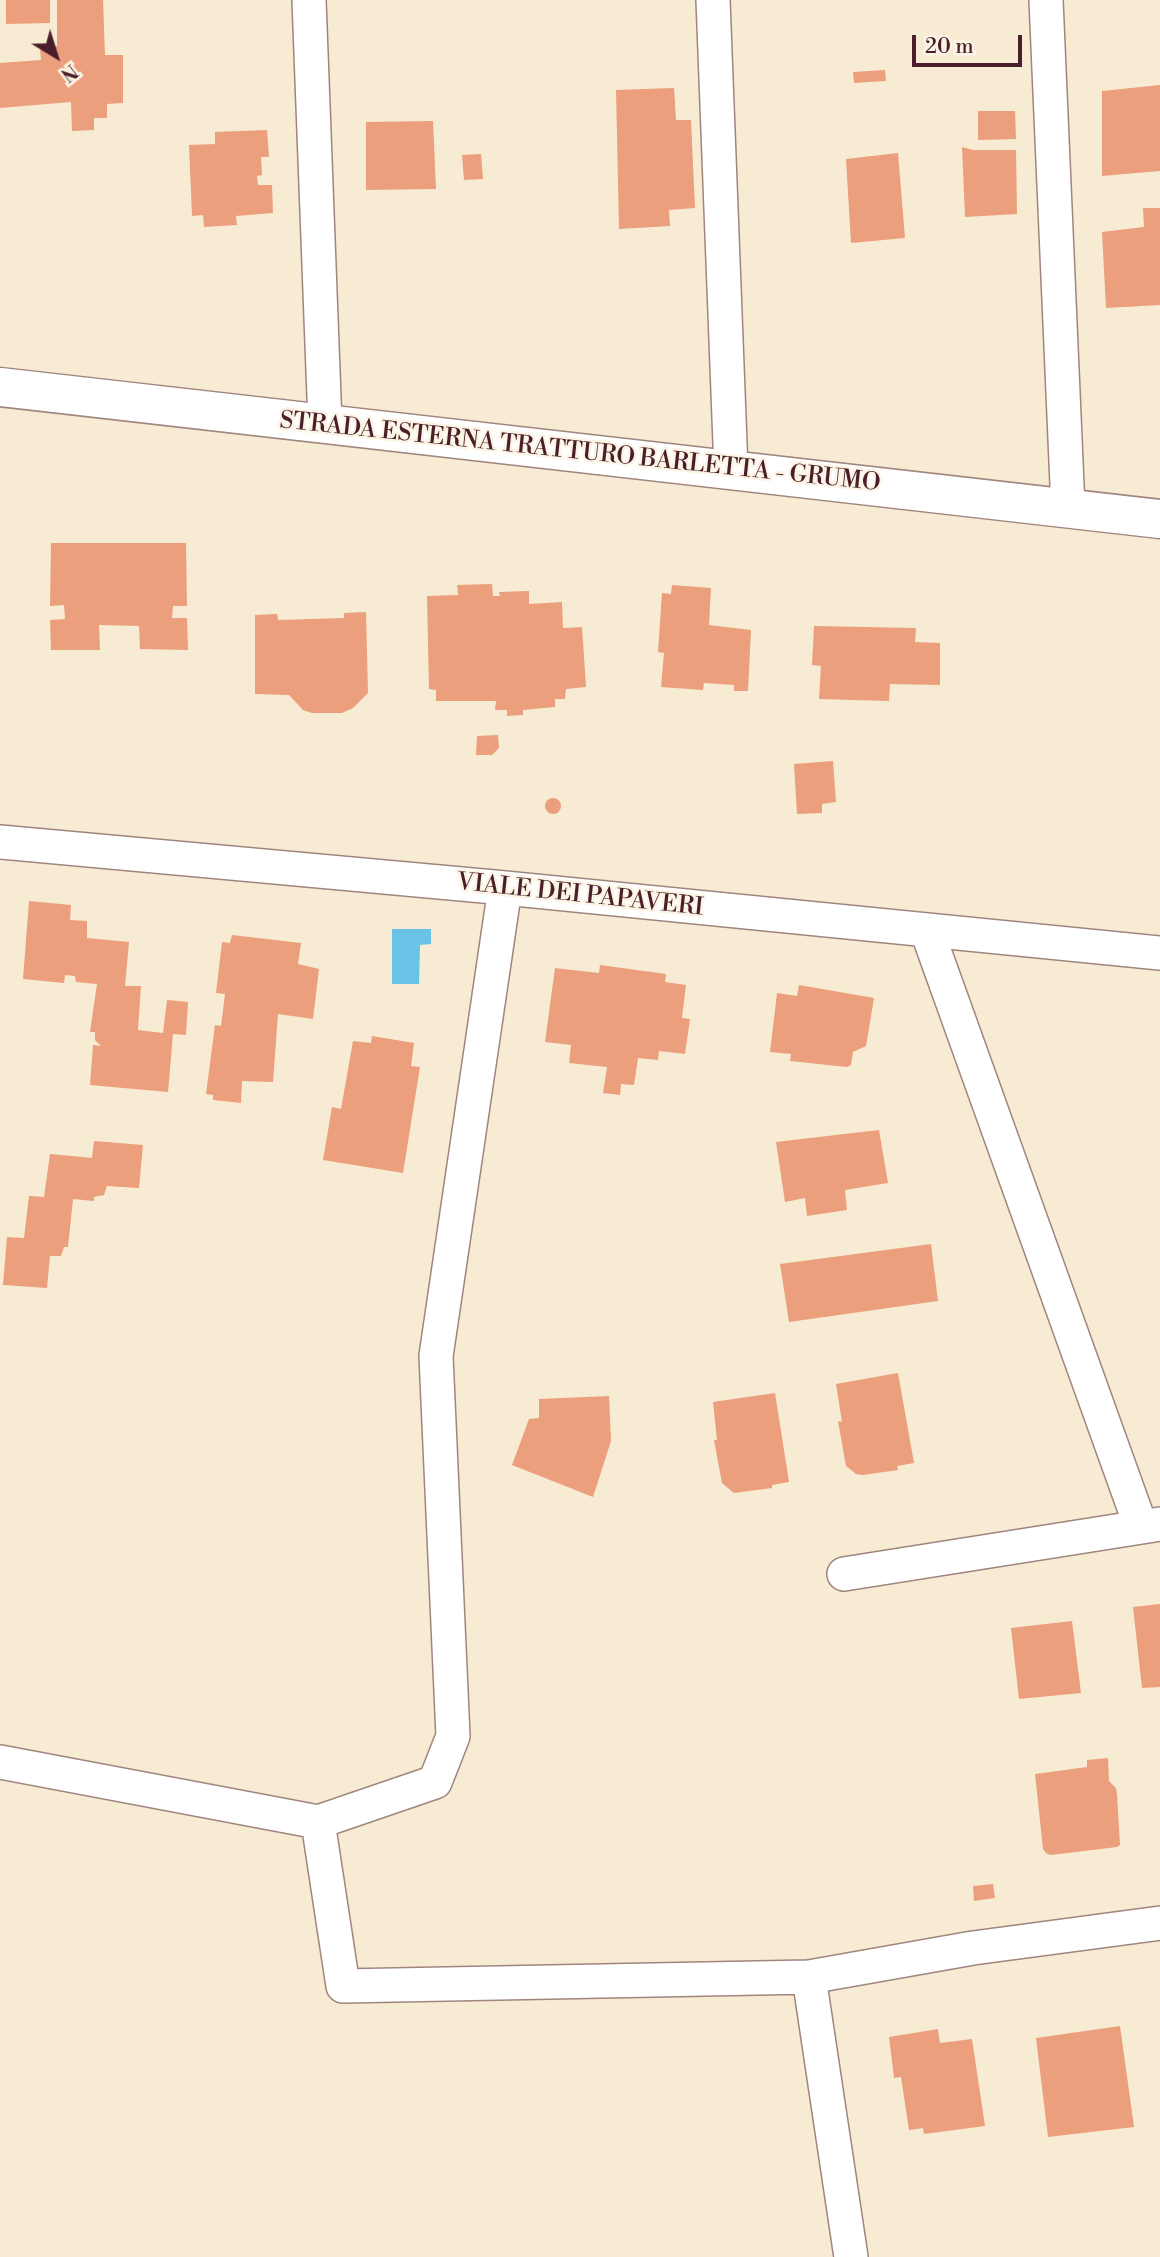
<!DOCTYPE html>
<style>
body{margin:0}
#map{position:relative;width:1160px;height:2257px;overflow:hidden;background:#f7ebd3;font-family:"Libre Bodoni",serif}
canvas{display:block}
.north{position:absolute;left:21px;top:21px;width:70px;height:70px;-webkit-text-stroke:5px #fcf5e5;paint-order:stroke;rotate:142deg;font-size:19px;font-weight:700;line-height:28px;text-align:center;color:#4a1f2b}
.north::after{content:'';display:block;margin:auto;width:24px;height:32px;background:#4a1f2b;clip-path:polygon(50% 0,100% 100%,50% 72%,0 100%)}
.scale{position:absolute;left:912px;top:35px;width:110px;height:32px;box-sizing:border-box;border:4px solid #4a1f2b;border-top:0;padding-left:9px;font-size:21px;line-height:24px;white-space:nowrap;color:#4a1f2b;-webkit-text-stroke:5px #fcf5e5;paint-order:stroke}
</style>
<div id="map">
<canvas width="1160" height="2257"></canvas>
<div class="north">N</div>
<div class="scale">20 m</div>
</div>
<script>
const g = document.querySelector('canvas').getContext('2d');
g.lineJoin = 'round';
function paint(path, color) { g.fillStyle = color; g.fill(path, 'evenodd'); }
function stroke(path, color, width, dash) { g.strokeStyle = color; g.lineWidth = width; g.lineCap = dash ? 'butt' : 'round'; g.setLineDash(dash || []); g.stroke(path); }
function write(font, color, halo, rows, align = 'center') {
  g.font = font + ' "Libre Bodoni",serif'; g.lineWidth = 5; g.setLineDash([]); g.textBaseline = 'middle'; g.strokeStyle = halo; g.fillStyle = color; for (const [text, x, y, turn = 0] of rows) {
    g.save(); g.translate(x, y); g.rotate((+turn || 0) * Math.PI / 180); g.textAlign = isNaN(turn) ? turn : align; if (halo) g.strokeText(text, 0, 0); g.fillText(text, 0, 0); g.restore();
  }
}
const water = new Path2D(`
 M392 929H431V944L420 945 419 984H392Z`);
const building = new Path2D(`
 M6 0H50V23L6 24Z
 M57 0H103L105 55H123V103L107 104V118H94V130L72 131 71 102 0 108V63L41 60 40 48 57 46Z
 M885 70 886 81 854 83 853 72Z
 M1160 85V171L1102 176V91Z
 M674 88 676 120H691L695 208 669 210 670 226 619 229 616 90Z
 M978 111H1015L1016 139 978 140Z
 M433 121 436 189 366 190V122Z
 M267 130 269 157H261L262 175 257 176 258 185H272L273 213 236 216 237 225 204 227 203 215 192 216 189 145 215 144V132Z
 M962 147 973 150H1016L1017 214 965 217Z
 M898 153 905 238 851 243 846 159Z
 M481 154 483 179 464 180 462 155Z
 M1143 208H1160V305L1106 308 1102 232 1144 227Z
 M51 543H186L187 606H173L172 618H187L188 650 140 649 139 626 99 625 100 650H51L50 620 65 619 64 605 50 606Z
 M492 584 493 596H500L499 592 529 591V604L562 602 563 628 582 627 586 687 566 689 565 699H555V707L523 710V715L507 716V710H495L496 701H436V690L429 689 427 596 458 595 457 585Z
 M672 585 711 588 709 625 751 630 748 691H734V685L704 683 703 690 661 687 664 653 658 652 662 593 671 594Z
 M366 612 368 693 353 708 342 713H312L303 710 289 695 255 694V615L277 614 278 620 344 618V613Z
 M814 626 916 628 915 642 940 643V685L890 684 889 701 819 699 821 666 812 665Z
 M498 735 499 748 492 755H476L477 736Z
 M833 761 836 802 822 804V813L797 814 794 764Z
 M545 806a8 8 0 1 1 16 0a8 8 0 1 1-16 0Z
 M29 901 71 905 70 920 87 921V938L129 942 125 986H141L138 1030 163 1033 167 1000 188 1002 186 1035 173 1034 168 1092 90 1085 93 1045 101 1046 95 1040V1032H90L97 984 76 982 75 976 65 975 64 983 23 979Z
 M232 935 301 943 298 964 319 969 313 1019 278 1014 273 1082 242 1081 241 1103 213 1100V1095L206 1094 215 1025 221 1026 225 994 216 993 222 942 230 943Z
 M600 965 666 974 665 982 686 985 682 1018 690 1019 685 1054 659 1051 658 1060 638 1058 634 1085 621 1084 620 1095 603 1093 607 1067 569 1063 571 1045 545 1042 555 968 599 973Z
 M799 985 874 998 866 1046 853 1052 851 1065 847 1067 790 1061 791 1054 770 1052 777 993 797 996Z
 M372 1036 414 1043 411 1066 420 1067 403 1173 323 1160 332 1107 341 1109 353 1041 371 1043Z
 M879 1130 888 1183 845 1190 847 1210 807 1216 805 1198 785 1202 776 1142Z
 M94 1141 143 1145 139 1188 107 1186 104 1195 94 1197V1201L73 1199 68 1247H64L61 1256H50L47 1288 3 1285 7 1237 24 1238 29 1196 44 1197 50 1154 92 1158Z
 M931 1244 938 1301 789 1322 780 1264Z
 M898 1373 914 1463 897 1466 898 1470 863 1475 856 1474 846 1466 838 1421 842 1422 836 1384Z
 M775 1393 789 1482 772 1485V1488L734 1493 722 1483 714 1440H717L713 1402Z
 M609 1396 611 1441 593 1497 512 1465 529 1419 539 1418V1399Z
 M1160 1604V1687L1142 1688 1133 1607Z
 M1072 1621 1081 1693 1019 1699 1011 1628Z
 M1108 1758 1109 1781 1116 1788 1117 1794 1120 1845 1117 1847 1051 1855 1046 1853 1043 1849 1035 1774 1087 1767V1760Z
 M993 1884 995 1898 974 1901 973 1886Z
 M1120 2026 1134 2127 1048 2137 1036 2038Z
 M938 2029 940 2043 972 2039 985 2126 924 2134 923 2128 909 2130 901 2077 894 2078 889 2037Z`);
const street = new Path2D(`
 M309 0 325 424
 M713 0 731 470
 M1046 0 1068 508
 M0 842 505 888 1160 953
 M505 888 436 1356 453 1736 435 1782 318 1822 343 1986 809 1977 973 1948 1160 1923
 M927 931 1141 1527
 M844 1574 1160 1524
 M0 1762 318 1822
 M809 1977 851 2257`);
const secondary = new Path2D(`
 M0 387 1160 519`);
const streetNames = [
 ["STRADA ESTERNA TRATTURO BARLETTA - GRUMO",580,453,6],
 ["VIALE DEI PAPAVERI",580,896,6]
];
paint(water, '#69c3e6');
paint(building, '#eb9f7c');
stroke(street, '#a0857f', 36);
stroke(secondary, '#a0857f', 41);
stroke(street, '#fff', 33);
stroke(secondary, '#fff', 38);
write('24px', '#4a1f2b', '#fcf5e5', streetNames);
</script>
